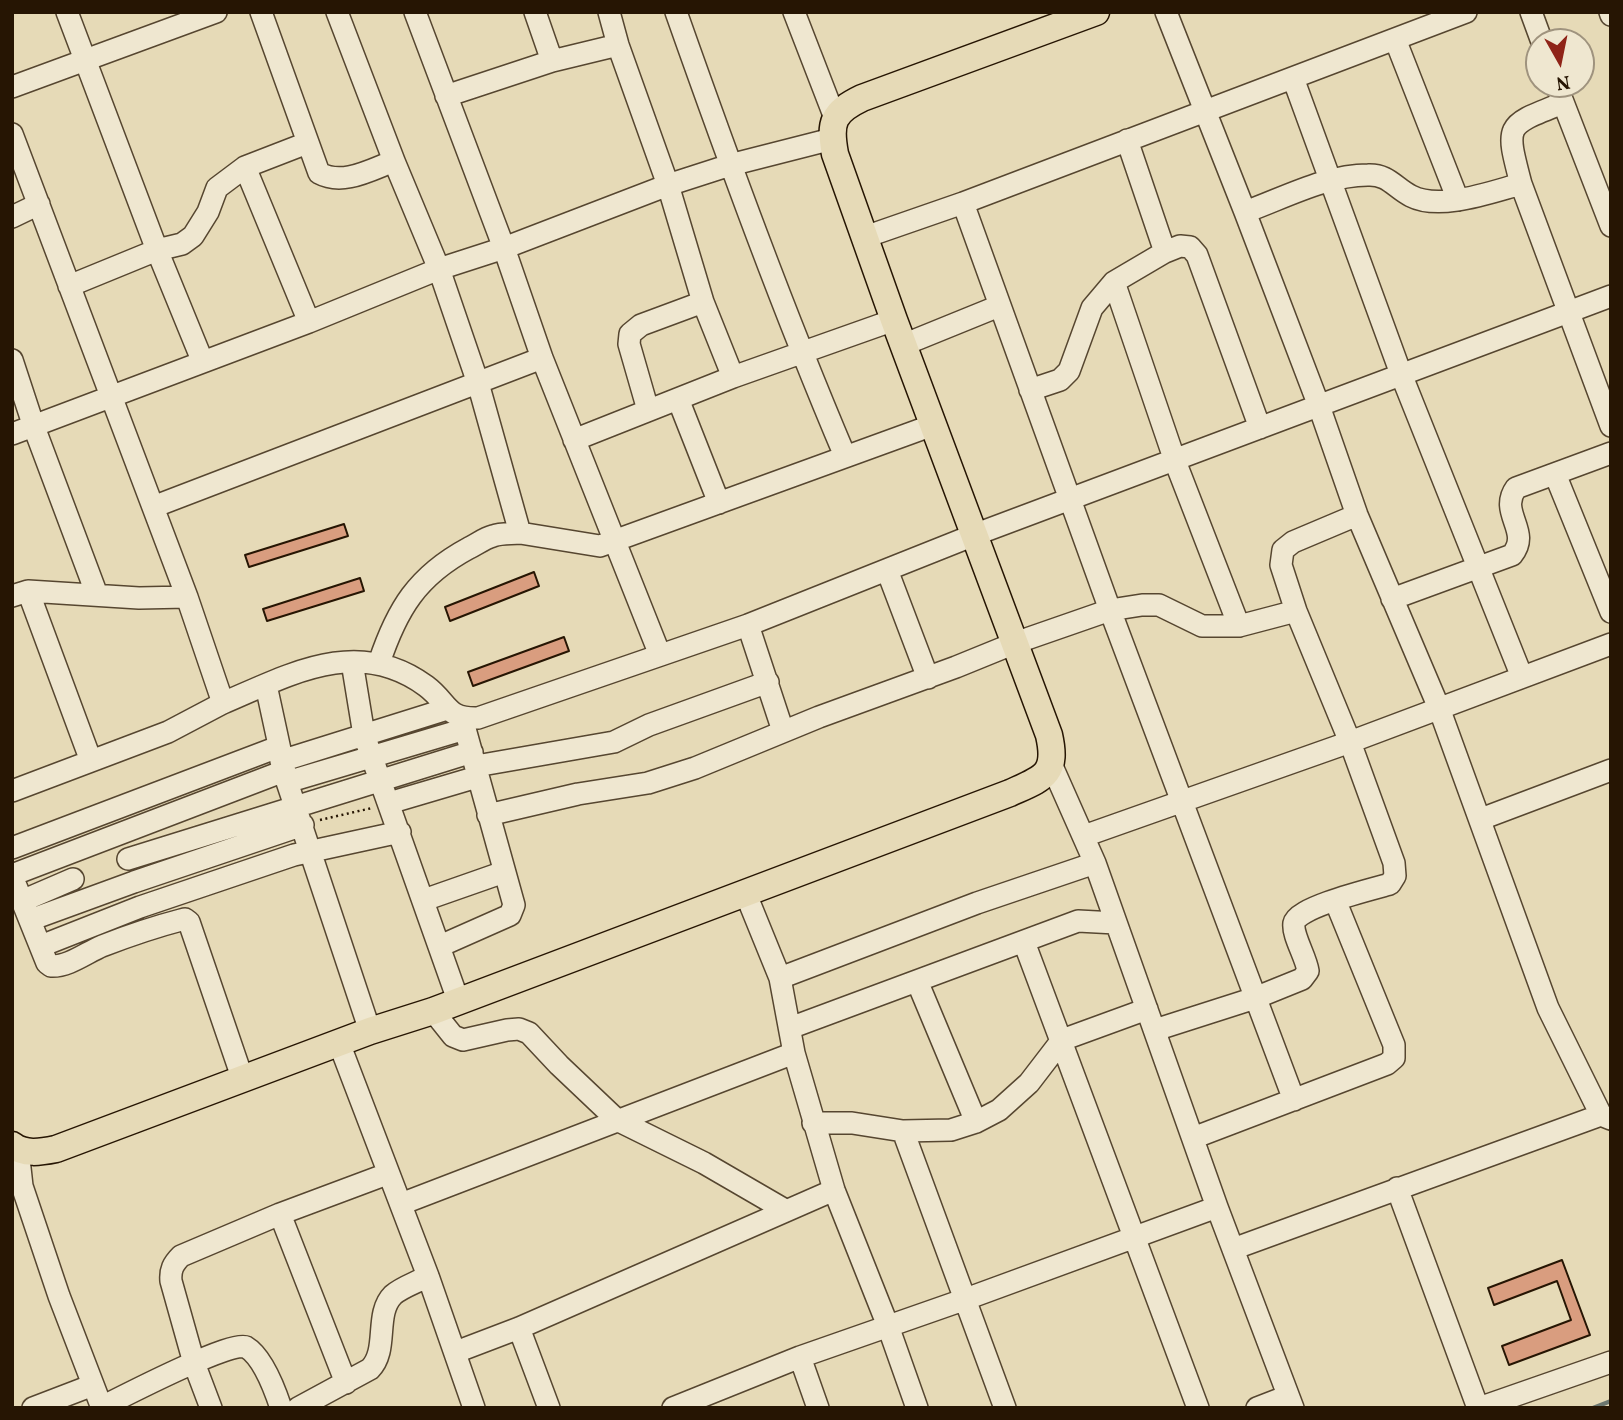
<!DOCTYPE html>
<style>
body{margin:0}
#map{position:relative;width:1623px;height:1420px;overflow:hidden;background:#e6dab7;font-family:Vollkorn,serif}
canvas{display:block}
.frame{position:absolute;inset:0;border:14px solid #261503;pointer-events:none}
.north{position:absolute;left:1525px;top:28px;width:70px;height:70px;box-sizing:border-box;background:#efe7d0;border:2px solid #9f937e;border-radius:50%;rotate:171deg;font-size:19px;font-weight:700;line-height:28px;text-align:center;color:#261503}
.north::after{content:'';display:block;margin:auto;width:24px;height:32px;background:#8f2418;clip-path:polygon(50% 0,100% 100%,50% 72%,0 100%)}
</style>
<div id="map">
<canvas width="1623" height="1420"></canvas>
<div class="frame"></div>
<div class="north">N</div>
</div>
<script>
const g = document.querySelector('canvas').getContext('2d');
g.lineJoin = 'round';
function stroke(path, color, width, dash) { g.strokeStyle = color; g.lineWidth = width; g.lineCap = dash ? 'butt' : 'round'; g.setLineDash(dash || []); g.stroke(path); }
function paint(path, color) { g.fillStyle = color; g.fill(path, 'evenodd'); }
const stream = new Path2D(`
 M1593 1408 1611 1401`);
const building = new Path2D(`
 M344 524 348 536 249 567 245 555Z
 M534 572 539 586 450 621 445 607Z
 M360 578 364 591 267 621 263 609Z
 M564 637 569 651 473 686 468 672Z
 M1562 1260 1590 1335 1509 1365 1502 1346 1571 1320 1557 1281 1494 1305 1488 1288Z`);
const path = new Path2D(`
 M320 820 372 808`);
const minor = new Path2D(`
 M67 12 157 250 202 360
 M261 12 319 173C343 186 370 170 394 161
 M337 12 394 161 439 269 478 383 520 533C511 534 501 533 493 536 485 538 477 544 469 548 417 576 397 609 379 663
 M415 12 504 248 542 358 660 655
 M535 12 552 61
 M609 12 618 45 668 185 703 302 733 377
 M676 12C729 162 783 310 845 456
 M794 12 835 118
 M1166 12 1245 212 1319 406 1357 515 1439 708 1548 1008 1601 1115 1611 1119
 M1531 12 1542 42
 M1610 12 1611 15
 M1395 39 1458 200
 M1293 78 1401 374 1522 677
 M1556 84 1611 226
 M12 87 216 12
 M446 96 552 61 618 45
 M1563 103C1505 126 1505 123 1521 184L1611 426
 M12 134 187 597 223 703C291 674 358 636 426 686 449 703 445 719 478 718L748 625 974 535 1611 296
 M1127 140 1165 252
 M245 167 309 322
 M963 203 1110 610 1294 1100
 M1245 212C1284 198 1326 175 1368 175 1388 174 1395 188 1411 196 1440 211 1491 192 1521 184
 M12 217 39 204
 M865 237 963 203 1466 12
 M1114 282 1175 461 1239 626
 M69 286 157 250 182 244 193 236 208 212 217 188 245 167 307 143
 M903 345 999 306
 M12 360 34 427 97 595
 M1030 390 1060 380 1069 371 1092 308 1114 282 1165 252 1180 246 1190 247 1197 255 1260 428
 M678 399 719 503
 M648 410 629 344 630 334 641 325 703 302
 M12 434 309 322 439 269 504 248 668 185 730 165 832 139
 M574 440 733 377 894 320
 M1555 474 1611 612
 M153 507 542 358
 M520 533 600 546 933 425
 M887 570 928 678
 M28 591 91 761
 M12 596 28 591 139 598 187 597
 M1392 599 1512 555C1532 531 1498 513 1516 488L1611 453
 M748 625 783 731
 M352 662 364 735 458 1000
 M266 685 287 782 370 1031
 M281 761 447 709
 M476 766 614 742 649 725 768 682
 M1052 766 1095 863 1217 1207 1293 1408
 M287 782 465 729
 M12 791 168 732 223 703
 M389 803 477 777
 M488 815 578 794 648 783 695 768 819 717 956 667 1015 643 1110 610 1142 605H1159L1202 626H1239L1296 611
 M1481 819 1611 770
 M1084 836 1350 742 1611 644
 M12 848 278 747
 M128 859 472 752
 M12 875 284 771
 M12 876 47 963 51 966C68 967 86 953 102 946 128 936 154 927 181 920L185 919 189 922 243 1080
 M745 892 780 978 794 1053 834 1190 888 1326 917 1408
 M424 900 504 872
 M22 901 73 879
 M30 920 134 882 303 825
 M1024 942 1198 1408
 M41 946 140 907 294 855 400 832
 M440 946 510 915 514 905 462 718
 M780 978 977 903 1095 863
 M917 981 976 1122
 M433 1011 453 1036 463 1040 507 1030 519 1029 529 1033 559 1065 617 1120 704 1163 785 1210
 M790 1028 1078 921 1116 923
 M1155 1030 1255 998 1302 979 1308 971C1306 957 1292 935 1294 923 1297 907 1373 889 1390 884L1395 876 1394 863 1350 742 1296 611 1281 565 1283 550 1293 542 1357 515
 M339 1043 428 1276 474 1408
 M813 1123H852L903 1131 951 1130 976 1122 999 1110 1029 1083 1062 1040 1147 1009
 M903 1131 1005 1408
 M1193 1138 1387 1064 1394 1058V1045L1335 900
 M18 1150 22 1186 59 1296 102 1408
 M1397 1188 1478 1408
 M401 1204 794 1053
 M280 1214 346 1383
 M1233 1249 1601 1115
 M519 1328 549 1408
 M456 1352 519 1328 834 1190
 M800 1357 818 1408
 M102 1407C122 1397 232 1340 246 1347 263 1357 275 1390 281 1408
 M33 1408 93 1385
 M211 1408 194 1363 171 1281C170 1270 173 1264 181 1256L280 1214 387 1174
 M298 1408 370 1369C389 1350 374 1314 393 1295 402 1287 418 1282 428 1276
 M673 1408 800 1357 966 1299 1217 1207
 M1257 1408 1288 1396
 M1479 1408 1611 1362`);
const major = new Path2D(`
 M12 1145C24 1155 41 1152 56 1149L370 1031 433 1011 1010 793C1043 778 1058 775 1049 735L894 320 835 154C829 122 833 112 862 98L1096 12`);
stroke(stream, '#6c7770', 4.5);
paint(building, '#d99d7f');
stroke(building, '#261503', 2);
stroke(minor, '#564630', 24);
stroke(major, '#261503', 29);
stroke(path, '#261503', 2.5, [2, 3.5]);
stroke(minor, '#efe7d0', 21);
stroke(major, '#e6dab7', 26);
</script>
